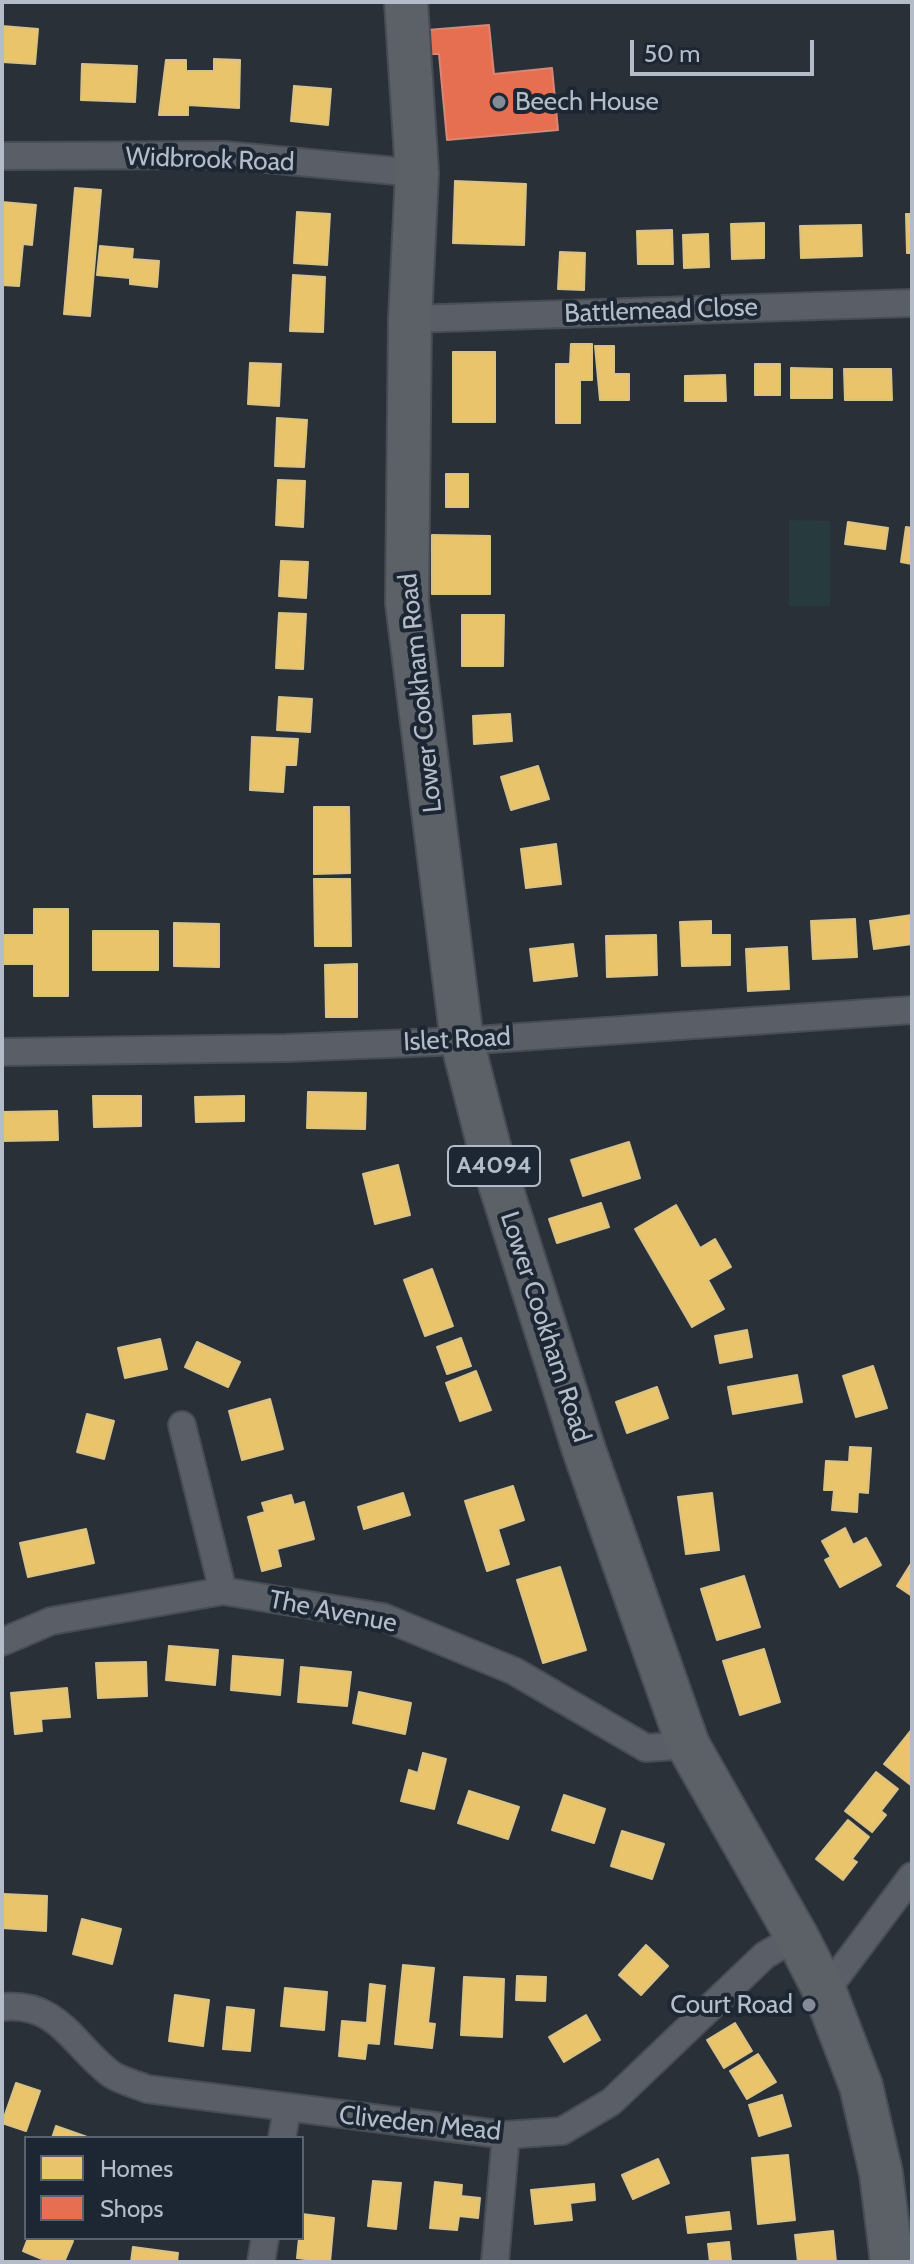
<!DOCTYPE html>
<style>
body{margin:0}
#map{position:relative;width:914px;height:2264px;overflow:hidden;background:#2a3038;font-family:Cabin,sans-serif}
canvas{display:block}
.frame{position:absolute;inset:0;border:4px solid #b4bcc9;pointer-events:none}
.legend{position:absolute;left:24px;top:2136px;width:280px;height:104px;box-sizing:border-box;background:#1d2633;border:2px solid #59626f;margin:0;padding:10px 14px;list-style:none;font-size:24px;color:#b4bcc9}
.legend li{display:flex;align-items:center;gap:16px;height:40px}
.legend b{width:40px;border:2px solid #59626f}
.scale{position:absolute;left:630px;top:40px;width:184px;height:36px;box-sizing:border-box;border:4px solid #b4bcc9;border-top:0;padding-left:10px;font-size:24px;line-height:28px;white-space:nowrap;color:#b4bcc9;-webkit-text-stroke:6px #1d2633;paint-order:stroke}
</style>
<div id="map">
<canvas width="914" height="2264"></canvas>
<div class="frame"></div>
<ul class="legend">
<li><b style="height:22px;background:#e9c46a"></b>Homes</li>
<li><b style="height:22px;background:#e76f51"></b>Shops</li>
</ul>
<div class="scale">50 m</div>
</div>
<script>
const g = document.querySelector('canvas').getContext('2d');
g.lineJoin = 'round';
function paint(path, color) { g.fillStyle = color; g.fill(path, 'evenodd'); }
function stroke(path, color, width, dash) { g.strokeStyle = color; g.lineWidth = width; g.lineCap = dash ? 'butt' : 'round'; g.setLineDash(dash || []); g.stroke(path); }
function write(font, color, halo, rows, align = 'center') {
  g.font = font + ' Cabin,sans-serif'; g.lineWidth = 8; g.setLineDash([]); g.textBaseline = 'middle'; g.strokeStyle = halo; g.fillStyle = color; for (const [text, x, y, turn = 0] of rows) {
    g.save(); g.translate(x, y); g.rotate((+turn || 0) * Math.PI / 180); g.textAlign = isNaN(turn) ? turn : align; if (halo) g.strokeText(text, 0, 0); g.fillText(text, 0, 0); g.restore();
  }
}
const green = new Path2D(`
 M789 520 830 521V606H789Z`);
const homes = new Path2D(`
 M2 26 38 29 35 64 2 62Z
 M214 59 240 60 239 108 188 105V115H159L166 60H186V71H214Z
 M82 64 137 66 135 102 81 100Z
 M294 86 331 89 328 125 291 121Z
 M455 181 526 184 524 245 453 243Z
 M75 188 101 190 90 316 64 314Z
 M2 202 36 205 32 245 23 244 19 286 2 285Z
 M297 212 330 214 327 265 294 263Z
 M906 214H912V253H907Z
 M764 223V258L732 259 731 224Z
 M861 225 862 256 801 258 800 226Z
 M672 230 673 264H638L637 231Z
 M708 234 709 267 684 268 683 235Z
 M100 246 133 249 132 259 159 261 157 287 130 284V278L97 275Z
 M560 252 585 253 584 290 558 289Z
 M293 275 325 277 323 332 290 331Z
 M571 344H592V380H580V423H556V364H570Z
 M595 346H614V374H629V400H600Z
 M453 352H495V422H453Z
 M250 363 281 364 279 406 248 404Z
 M755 364H780V395H755Z
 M791 368 832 369V398H791Z
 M844 369H891L892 400H845Z
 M725 375 726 401H685V376Z
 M277 418 307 420 304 467 275 466Z
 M446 474H468V507H446Z
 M278 480 305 481 303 527 276 525Z
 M848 522 888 528 885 549 845 544Z
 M906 527 912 528V564L901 562Z
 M432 535 490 536V594H432Z
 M281 561 308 562 306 598 279 596Z
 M279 613 306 614 303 669 276 668Z
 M462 615H504L503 666H462Z
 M279 697 312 699 310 732 277 730Z
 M510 714 512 741 474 744 473 716Z
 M252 737 298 739 296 765H285L283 792 250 790Z
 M538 766 549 799 511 810 501 777Z
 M314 807H349L350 873 314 874Z
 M556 844 561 884 526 888 521 849Z
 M314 879H350L351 946H315Z
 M34 909H68V996H34V964H2V935H34Z
 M912 915V944L874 949 870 921Z
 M855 919 857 957 813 959 811 921Z
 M711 921V935H730V965L682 966 680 922Z
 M174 923 219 924V967L174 966Z
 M93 931H158V970H93Z
 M656 935 657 975 607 977 606 936Z
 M573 944 577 976 534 981 530 949Z
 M787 947 789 989 748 991 746 949Z
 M357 964V1017H326L325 965Z
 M308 1092 366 1093 365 1129 307 1128Z
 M93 1096H141V1126L94 1127Z
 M244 1096V1121L196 1122 195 1097Z
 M57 1111 58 1140 2 1141V1112Z
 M629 1142 640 1178 583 1196 571 1160Z
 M398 1165 410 1215 375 1224 363 1174Z
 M601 1203 609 1227 557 1243 549 1219Z
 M676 1205 700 1248 715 1239 731 1267 708 1280 724 1309 692 1327 635 1229Z
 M432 1269 453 1326 425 1336 404 1280Z
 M747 1330 752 1357 720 1363 715 1336Z
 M461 1338 471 1366 447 1374 437 1347Z
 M160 1339 167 1369 125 1378 118 1348Z
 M197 1342 240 1362 228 1387 185 1367Z
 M873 1366 887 1408 856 1417 843 1376Z
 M476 1371 491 1410 460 1421 446 1383Z
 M797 1375 802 1402 733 1414 728 1387Z
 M657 1387 668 1418 627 1433 616 1402Z
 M270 1399 283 1449 242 1460 229 1411Z
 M87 1414 114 1421 104 1459 77 1452Z
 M850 1447 871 1448 868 1493 858 1492 857 1512 832 1510 834 1490H824L826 1461 849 1462Z
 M513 1486 524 1520 498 1529 509 1564 487 1571 465 1501Z
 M403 1493 410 1515 364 1529 358 1507Z
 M712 1493 719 1550 686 1554 678 1497Z
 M291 1495 294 1505 304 1502 314 1539 277 1549 281 1566 262 1571 248 1517 265 1512 262 1503Z
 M845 1528 853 1545 866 1538 881 1565 840 1587 825 1560 831 1557 822 1541Z
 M86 1529 94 1563 28 1577 20 1543Z
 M912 1562V1596L897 1586Z
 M560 1567 586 1650 543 1663 517 1580Z
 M744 1576 760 1627 717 1640 701 1589Z
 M169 1646 218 1650 215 1685 166 1680Z
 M764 1649 780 1702 740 1715 723 1661Z
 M233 1656 283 1660 280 1695 231 1690Z
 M146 1662 147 1696 98 1698 96 1663Z
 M301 1667 351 1672 347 1706 298 1702Z
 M67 1688 70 1717 41 1719 42 1731 15 1734 11 1693Z
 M359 1692 411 1703 405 1734 353 1723Z
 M912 1729V1786L884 1764Z
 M423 1753 446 1759 434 1809 401 1801 409 1770 418 1773Z
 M876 1772 898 1789 881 1811 886 1815 872 1832 845 1811Z
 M469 1791 519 1807 508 1839 458 1823Z
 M564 1795 605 1809 594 1843 552 1830Z
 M848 1820 869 1837 852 1859 857 1862 843 1880 816 1859Z
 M622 1831 664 1844 652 1879 611 1866Z
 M3 1894 47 1896 46 1931 2 1928Z
 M82 1919 121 1929 112 1964 73 1954Z
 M646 1945 668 1966 641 1995 619 1975Z
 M403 1965 434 1968 428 2023 435 2024 432 2048 395 2044Z
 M517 1976 546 1977 545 2001 516 2000Z
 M464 1977 504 1979 502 2037 461 2035Z
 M370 1984 385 1986 379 2044 367 2043 365 2059 339 2056 342 2021 367 2023Z
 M285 1988 327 1992 324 2030 281 2026Z
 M175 1995 209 2000 203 2046 169 2041Z
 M227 2007 254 2010 250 2051 223 2049Z
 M586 2015 600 2040 564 2062 549 2037Z
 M735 2023 752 2051 724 2068 707 2040Z
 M758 2054 776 2082 747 2099 730 2071Z
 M16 2083 40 2091 26 2131 2 2123Z
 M782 2095 791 2126 759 2136 749 2105Z
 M56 2126 90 2138H52Z
 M788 2155 795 2220 758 2224 752 2158Z
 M658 2159 669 2183 633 2199 622 2175Z
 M373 2181 401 2183 396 2229 368 2226Z
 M435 2182 462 2185 461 2196 480 2198 478 2218 459 2216 457 2230 430 2228Z
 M594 2184 595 2200 570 2203 572 2220 535 2224 531 2190Z
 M729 2212 731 2229 688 2233 686 2217Z
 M302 2214 334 2218 330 2262 297 2258 299 2238H302Z
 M833 2231 836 2262H798L795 2235Z
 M28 2238H66L73 2241 64 2262H49L23 2251Z
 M729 2242 731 2261 710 2262 708 2244Z
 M133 2247 178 2253 177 2262H131Z`);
const shops = new Path2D(`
 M489 25 494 74 552 68 558 130 447 140 439 54H429L427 30Z`);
const minor = new Path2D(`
 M2 156 224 155 417 173
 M410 319 912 303
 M2 1052 286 1048 462 1041 912 1010
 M182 1425 223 1591
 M2 1642 51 1621 223 1591 383 1617 514 1671 646 1748 688 1745
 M825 1992 912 1876
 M2 2007C60 2002 72 2045 111 2074 121 2081 136 2084 147 2089L506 2135 562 2131 611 2102 765 1955 797 1937
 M282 2138 287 2109
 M261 2262 265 2238
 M495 2262 506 2135`);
const primary = new Path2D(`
 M406 2 417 173 410 319 407 603 462 1041 493 1162 584 1450 688 1745 797 1937 825 1992 861 2086 881 2173 892 2262`);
const markers = [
 [499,102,8,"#848b96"],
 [809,2005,8,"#848b96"]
];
const shields = [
 [494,1166,92]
];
const shieldNames = [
 ["A4094",494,1166]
];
const poiNames = [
 ["Beech House",515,102],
 ["Court Road",793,2005,"right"]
];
const streetNames = [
 ["Widbrook Road",210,160,2],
 ["Battlemead Close",661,311,-2],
 ["Lower Cookham Road",421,693,-96],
 ["Islet Road",457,1040,-3],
 ["Lower Cookham Road",545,1327,72],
 ["The Avenue",333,1612,11],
 ["Cliveden Mead",420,2124,6]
];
paint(green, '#273a3e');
paint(homes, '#e9c46a');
stroke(homes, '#d9c286', 2);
paint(shops, '#e76f51');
stroke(shops, '#d88675', 2);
stroke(minor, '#484c53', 30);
stroke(primary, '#484c55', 46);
stroke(minor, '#5a5e66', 26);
stroke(primary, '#5c6168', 42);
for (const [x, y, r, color] of markers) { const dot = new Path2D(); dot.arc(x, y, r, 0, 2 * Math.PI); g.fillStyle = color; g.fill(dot); stroke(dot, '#1d2633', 3); }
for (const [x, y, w] of shields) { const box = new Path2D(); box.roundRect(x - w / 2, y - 20, w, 40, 6); g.fillStyle = '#1d2633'; g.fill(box); stroke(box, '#b4bcc9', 2); }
write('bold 24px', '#b4bcc9', null, shieldNames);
write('26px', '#b4bcc9', '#1d2633', poiNames, 'left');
write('26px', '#b4bcc9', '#1d2633', streetNames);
</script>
